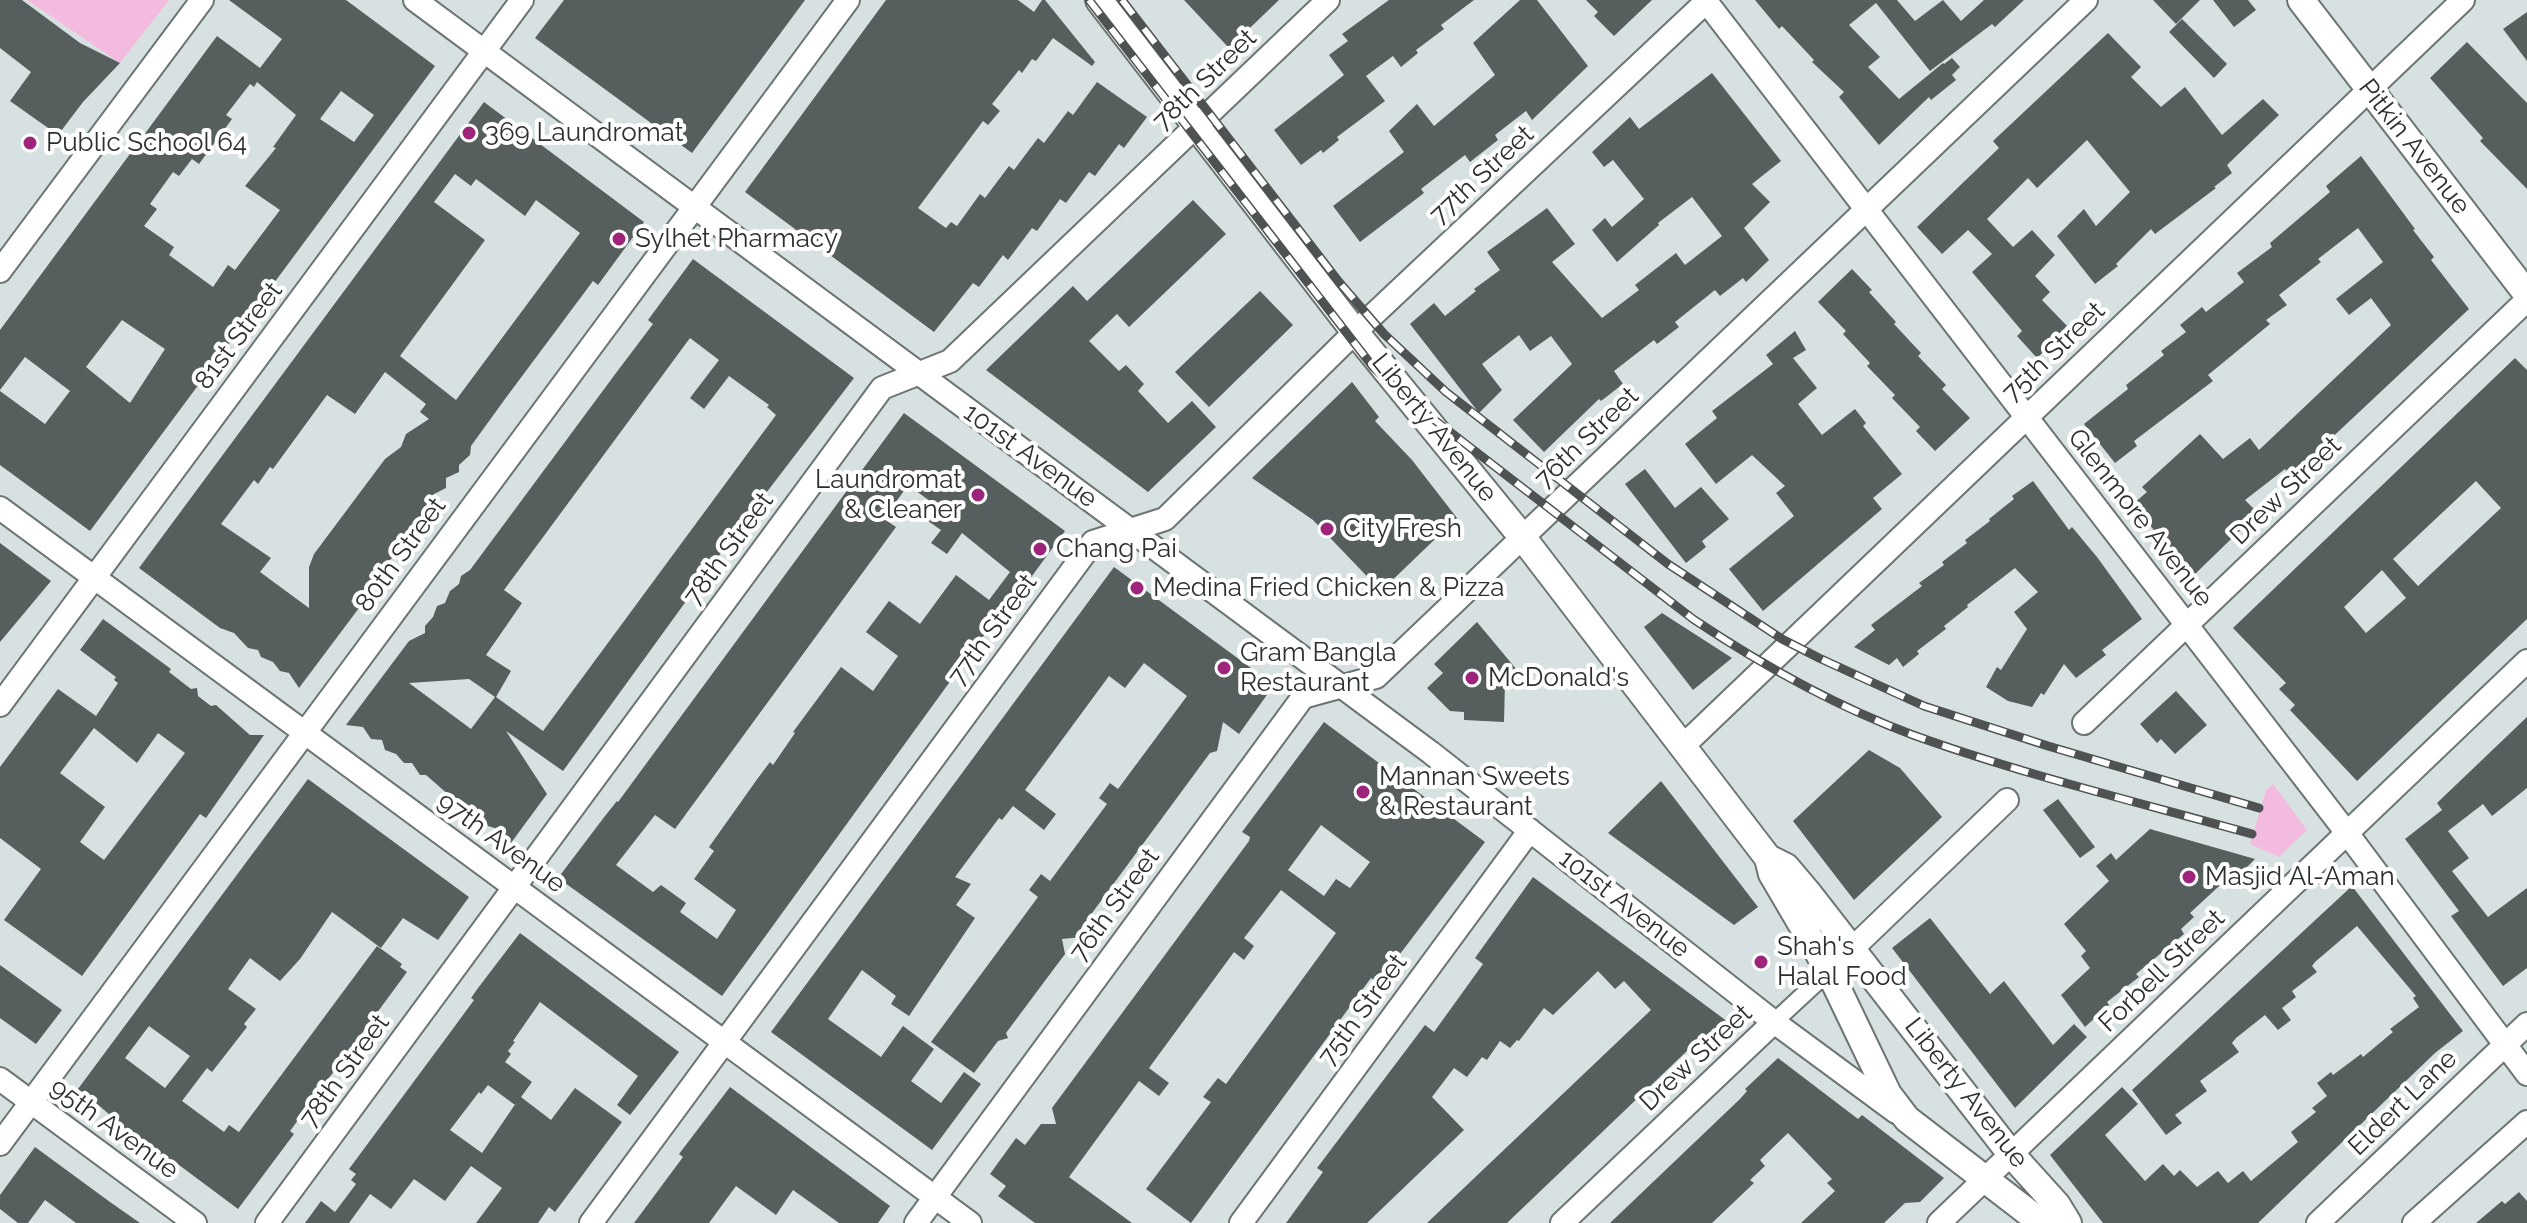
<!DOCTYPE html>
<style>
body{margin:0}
canvas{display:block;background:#d8e1e1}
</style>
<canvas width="2527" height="1223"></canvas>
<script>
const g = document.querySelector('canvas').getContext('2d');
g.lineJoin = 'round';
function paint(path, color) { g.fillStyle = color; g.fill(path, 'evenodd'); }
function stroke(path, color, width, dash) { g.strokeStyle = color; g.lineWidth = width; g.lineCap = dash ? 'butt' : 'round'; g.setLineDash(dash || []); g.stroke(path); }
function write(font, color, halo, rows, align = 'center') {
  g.font = font + ' Raleway,sans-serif'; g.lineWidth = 8; g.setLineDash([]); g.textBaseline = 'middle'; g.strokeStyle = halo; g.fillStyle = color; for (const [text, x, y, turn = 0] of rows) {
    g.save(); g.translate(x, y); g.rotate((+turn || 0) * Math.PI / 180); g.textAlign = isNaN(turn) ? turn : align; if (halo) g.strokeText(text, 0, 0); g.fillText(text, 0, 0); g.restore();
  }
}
const green = new Path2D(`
 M27 0H169L120 63Z
 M2273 784 2307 830 2279 857 2250 844 2266 790Z`);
const building = new Path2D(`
 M0 0H22L80 43 120 63 83 102 58 135 10 101 31 72 0 48Z
 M229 0H346L435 66 90 531 0 465V391L45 424 70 391 25 357 0 390V330L217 36 260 68 282 39ZM257 82 296 115 273 147 276 148 245 186 280 210 235 270 228 265 213 287 169 255 174 247 144 226 157 209 150 204 173 172 179 176 192 159 199 164 232 119 226 115 250 84 254 87ZM341 91 374 115 354 142 320 119ZM122 320 165 349 130 403 86 367Z
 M564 0H805L692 153 535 38Z
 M886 0H1018L1034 12 1042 0H1045L1095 62 1092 66 1053 38 1036 61 1032 59 1022 73 1019 70 992 104 1000 111 988 125 983 121 918 208 946 228 951 222 957 226 980 194 985 198 1009 166 1014 170 1038 138 1044 143 1068 111 1073 115 1097 82 1147 117 1124 148 1119 144 1095 176 1089 172 1066 203 1060 199 1037 231 1032 228 1008 260 1003 255 979 287 973 283 934 332 745 192Z
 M1184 0H1279L1229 48Z
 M1389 0H1474L1441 25 1444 29 1416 50 1418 53 1401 67 1393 56 1366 76 1385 101 1337 137 1339 140 1323 153 1321 150 1301 165 1274 130 1344 75 1329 55 1348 41 1342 34Z
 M1520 0H1537L1588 66 1532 120 1526 111 1495 135 1498 140 1470 162 1465 155 1421 189 1424 193 1360 242 1333 206 1404 152 1389 131 1417 104 1434 126 1495 75 1473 43Z
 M1586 0H1652L1614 36 1594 16 1598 12Z
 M1755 0H1897L1915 21 1943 0 1961 21 1984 0H2024L1995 27 1992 24 1930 71 1876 3 1849 25 1880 57 1868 67 1899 99 1943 63 1944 64 1952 58 1960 67 1952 75 1956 80 1931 100 1929 97 1879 145 1839 97 1844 92 1812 62 1814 60 1782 26 1779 29Z
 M2153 0H2200L2176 24Z
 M2213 0H2248L2256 10 2234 27Z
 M2527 12V61L2503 29Z
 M2182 19 2227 64 2214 78 2169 32Z
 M2108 33 2141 67 2131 77 2161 107 2185 87 2222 135 2263 99 2279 115 2227 165 2232 173 2214 187 2216 188 2155 234 2151 229 2116 264 2118 266 2095 284 2057 236 2084 209 2096 226 2130 192 2087 140 2037 188 2028 178 1987 219 2013 247 2032 230 2055 255 2035 276 2050 292 2042 300 2069 328 2037 358 2017 336 2022 331 1972 272 1992 254 1968 230 1942 254 1917 227 1999 148 1993 141Z
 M2467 42 2527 103V189L2480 141 2483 138 2430 78Z
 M1712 73 1781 161 1752 184 1770 202 1744 228 1769 260 1746 282 1743 278 1720 296 1715 290 1675 322 1679 327 1657 344 1654 340 1614 371 1623 384 1601 401 1599 399 1544 452 1513 420 1572 364 1551 336 1530 351 1519 335 1482 364 1502 390 1479 413 1410 324 1434 303 1445 316 1476 291 1474 289 1500 270 1487 252 1547 208 1575 244 1552 262 1602 318 1639 290 1635 285 1676 253 1685 265 1722 236 1692 197 1658 223 1659 225 1617 262 1592 230 1605 218 1612 227 1644 199 1613 160 1604 167 1592 152 1630 117 1639 129Z
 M484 102 644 222 598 285 593 281 505 399 471 446 470 455 459 465V472L446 478V488L434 494V503L424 509 423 520 412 526 410 535 400 542 398 552 387 563 376 583 351 601 359 608 299 688 289 673 280 671 273 662 261 657 258 650 248 648 234 633 220 628 139 568ZM455 174 471 186 476 179 525 216 536 200 580 233 456 400 400 356 485 240 434 202ZM385 372 426 404 420 412 429 419 406 434 401 447 385 459 314 554 309 567V608L260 572 271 558 221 524 254 480 258 484 270 467 273 469 327 395 355 414Z
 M2361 156 2415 229 2413 230 2434 257 2431 260 2469 309 2291 476 2285 469 2245 500 2258 513 2195 574 2153 529 2133 504 2147 492 2142 487 2200 434 2223 459 2250 438 2259 450 2391 325 2371 298 2349 315 2336 299 2383 262 2358 228 2318 259 2321 262 2279 295 2287 305 2266 320 2270 324 2208 375 2213 381 2134 441 2137 446 2115 463 2084 424 2128 389 2126 385 2164 355 2161 351 2186 332 2180 325 2202 307 2206 312 2244 282 2237 273 2272 247 2270 243 2330 192 2326 186Z
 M1193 200 1226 234 1129 327 1117 314 1089 341 1119 371 1126 365 1144 384 1138 391 1168 423 1192 401 1216 427 1148 492 986 370 1073 286 1087 301Z
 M693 259 854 378 734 535 563 771 506 731 547 794 508 847 501 830 488 826 484 817 473 814 466 805 458 803 426 775H420L412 763H404L396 754 385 750 382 740 371 739 363 727 346 725 409 641 425 633V626L433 617 437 606 445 603 450 591 459 584 461 576 470 570 616 373 653 324 648 320ZM690 338 719 360 690 398 704 409 729 376 769 405 767 407 776 415 543 731 496 697 511 671 486 655 522 603 504 590ZM469 679 495 697 471 729 409 683Z
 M1852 269 1872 290 1869 292 1896 322 1894 324 1921 353 1918 356 1946 385 1942 389 1970 418 1935 451 1916 431 1920 427 1892 398 1895 395 1867 366 1870 363 1843 334 1846 331 1818 302Z
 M1260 291 1293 325 1209 407 1175 372Z
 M1795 331 1806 350 1793 358 1817 388 1798 404 1822 435 1855 409 1866 423 1863 426 1902 474 1873 498 1882 509 1763 611 1729 569 1794 516 1776 493 1785 486 1752 455 1716 484 1685 444 1717 418 1712 411 1773 364 1766 355Z
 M2515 358 2527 370V619L2357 781 2290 710 2295 705 2279 689 2286 683 2233 628ZM2476 481 2501 508 2418 586 2393 559ZM2382 570 2406 598 2366 633 2344 607Z
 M1352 382 1379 417 1375 421 1412 460 1457 518 1381 591 1313 520 1252 478Z
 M904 413 1065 531 988 636 985 634 970 654 722 996 558 878 605 816 617 801 618 802ZM908 485 938 507 928 521 941 530 931 543 947 554 962 533 1010 572 989 600 956 575 920 624 889 601 866 632 898 656 873 691 841 667 793 732 795 733 773 765 770 762 758 778 709 847 714 851 694 879 736 910 717 939 680 912 686 903 661 885 653 892 616 865 655 815 675 829 896 527 884 519Z
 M1645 469 1675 508 1701 487 1729 519 1702 541 1706 547 1686 563 1625 484Z
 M2033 481 2069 530 2072 527 2097 557 2142 619 2102 650 2106 655 2076 678 2064 664 2044 695 2041 693 2032 707 2008 701 1986 687 1997 667 2001 670 2027 629 2014 612 2038 592 2015 568 1967 605 1968 607 1944 626 1946 629 1917 651 1919 654 1903 667 1897 658 1889 665 1854 647 1875 630 1871 625 1922 586 1919 583 1944 565 1942 562 1967 543 1965 540 1990 521 1989 519 2014 499 2012 496Z
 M0 543 51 581 0 642Z
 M1114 567 1274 685 1239 734 1223 722 1217 751 1210 753 1081 928 1083 937 1062 939 1065 954 1006 1033 1008 1038 998 1041 974 1073 931 1042 1038 897 1029 890 1041 874 1050 881 1107 804 1099 798 1110 783 1118 789 1187 696 1144 663 1125 688 1109 676 1025 790 1056 814 1044 830 1013 806 1002 820 999 818 955 877 971 884 956 905 975 918 909 1016 891 1004 896 996 862 970 828 1019 881 1057 903 1026 934 1049 911 1081 941 1103 964 1072 981 1084 932 1150 771 1032Z
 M1662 613 1732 658 1693 690 1644 627Z
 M103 619 171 669 169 672 191 689 197 688 198 696 211 706 216 705 250 735H264L206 818 200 814 82 976 4 920 41 869 0 838V767L58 689 96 716 118 683 114 680 116 677 80 650ZM94 728 137 763 158 733 185 753 104 860 80 842 105 807 60 773Z
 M1477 622 1517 670 1505 682 1504 722 1464 720V712L1450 711 1427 688 1443 673 1434 664Z
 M2176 691 2207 725 2175 754 2161 739 2157 743 2140 724Z
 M2527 717V788L2492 816 2483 804 2448 831 2469 858 2452 871 2488 917 2527 888V968L2503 986 2451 916 2459 911 2405 839 2442 810 2437 803Z
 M1324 722 1485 842 1378 983 1371 978 1191 1223 1146 1189 1211 1102 1203 1097 1218 1078 1226 1084 1336 933 1281 890 1244 938 1254 946 1244 960 1234 952 1149 1068 1169 1083 1159 1096 1139 1081 1069 1177 1132 1223H1035L998 1196 1006 1186 990 1174 1016 1138 1025 1145 1041 1124H1056L1052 1108 1249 841 1250 837 1242 832ZM1321 825 1370 862 1350 888 1336 879 1324 896 1288 870Z
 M1869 750 1900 768 1942 817 1854 900 1793 821Z
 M308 779 469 897 438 940 403 918 381 948 332 912 300 959 280 981 250 958 228 989 256 1009 244 1024 247 1027 212 1072 207 1068 182 1101 224 1132 229 1125 239 1132 377 946 402 964 400 967 407 972 290 1131 294 1134 238 1209 175 1162 171 1168 137 1143 139 1140 89 1097H72ZM149 1026 190 1056 165 1088 125 1058Z
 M1661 781 1758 907 1734 925 1608 833Z
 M2058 799 2095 847 2080 858 2043 810Z
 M2150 829 2255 859 2235 879 2231 875 2190 913 2194 917 2181 929 2184 934 2136 974 2139 977 2107 1002 2109 1005 2085 1027 2061 995 2090 968 2081 956 2086 951 2064 924 2109 881 2096 866 2111 853 2116 860Z
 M1533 877 1728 1022 1693 1055 1688 1050 1507 1223H1427L1651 1010 1624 981 1615 989 1598 971 1553 1015 1544 1008 1519 1041 1517 1040 1510 1048 1500 1041 1487 1060 1482 1057 1467 1077 1454 1068 1432 1097 1464 1130 1367 1223H1286L1323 1172 1317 1168 1425 1025 1434 1032 1483 964 1475 958Z
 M2352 886 2463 1031 2435 1053 2258 1223H2103L2050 1155 2122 1087 2138 1104 2105 1135 2145 1181 2163 1164 2174 1176 2180 1170 2197 1187 2218 1171 2228 1183 2243 1171 2251 1181 2298 1142 2291 1132 2316 1112 2312 1108 2327 1096 2317 1083 2331 1072 2333 1075 2361 1054 2363 1057 2393 1032 2390 1029 2419 1007 2413 998 2416 996 2357 926 2315 962 2312 966 2317 972 2292 991 2296 997 2282 1008 2291 1020 2278 1030 2265 1015 2236 1038 2232 1043 2239 1052 2200 1081 2207 1091 2175 1115 2182 1123 2166 1135 2132 1090Z
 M1930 918 1990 994 2004 981 2053 1045 2074 1024 2087 1037 2015 1108 1892 948Z
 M520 933 679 1052 630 1115 617 1105 638 1076 540 1002 513 1041 515 1042 508 1051 511 1054 505 1062 532 1082 521 1097 551 1120 575 1088 622 1122 555 1212 549 1207 538 1223H476L502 1188 471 1166 445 1201 414 1179 391 1209 370 1194 349 1223H305L321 1201 335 1212 356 1184 351 1180 356 1174 349 1169 452 1030 474 1000 471 998 478 988ZM488 1085 515 1105 516 1103 482 1153 450 1130 479 1092 481 1094Z
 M0 965 62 1010 36 1044 0 1018Z
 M1778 1058 1858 1119 1862 1115 1944 1178 1920 1202 1905 1203 1884 1223H1801L1835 1191 1827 1183 1832 1179 1788 1133 1760 1160 1765 1166 1750 1180 1754 1183 1712 1223H1610L1740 1099 1747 1091 1745 1089Z
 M730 1087 890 1206 878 1223H839L793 1190 776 1215 736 1186 709 1223H634L683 1157 679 1154Z
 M35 1147 110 1202 140 1223H76L45 1200 28 1223H18L0 1209V1195Z
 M2519 1192 2527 1201V1223H2476L2502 1201 2505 1204Z`);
const pedestrian = new Path2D(`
 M1774 1022 1829 971`);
const minor = new Path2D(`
 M415 0 1430 752 1774 1022 1896 1112
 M1705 0 2347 833 2527 1074
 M0 271 202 0
 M0 508 970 1223
 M0 705 522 0
 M2084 723 2527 300
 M1683 746 2463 0
 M1829 971 2007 800
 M0 1079 195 1223
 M0 1144 848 0
 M267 1223 882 388 950 361 1328 0
 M591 1223 1093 542 1165 519 1355 332 1708 0
 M916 1223 1303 697 1376 677 2086 0
 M1241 1223 1530 830
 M1562 1223 1774 1022
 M1939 1223 2527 661
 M2318 1223 2527 1024
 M2414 1223 2527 1122`);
const tertiary = new Path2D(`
 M1099 0 1355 332 1523 538 1768 858 1772 874 1829 971 1888 1094 1907 1119 2042 1223
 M2301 0 2527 294
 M1768 858 1786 867 1808 893 2011 1154 2057 1205 2068 1223`);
const rail = new Path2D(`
 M1089 0 1373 367 1406 398 1693 619C1762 665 1835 706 1913 735 2021 774 2141 803 2252 834
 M1122 0 1339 282 1384 334 1446 392 1668 564 1782 639 1819 658 1924 706 2048 746 2259 808`);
const markers = [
 [469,133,8,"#9e247b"],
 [30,143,8,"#9e247b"],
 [619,239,8,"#9e247b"],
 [978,495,8,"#9e247b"],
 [1327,529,8,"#9e247b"],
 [1040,549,8,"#9e247b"],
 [1137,588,8,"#9e247b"],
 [1224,668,8,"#9e247b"],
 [1472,678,8,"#9e247b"],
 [1363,792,8,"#9e247b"],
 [2189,877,8,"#9e247b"],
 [1761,962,8,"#9e247b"]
];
const streetNames = [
 ["78th Street",1205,80,-44],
 ["Pitkin Avenue",2414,147,52],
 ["77th Street",1482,175,-43],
 ["81st Street",239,336,-53],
 ["75th Street",2054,352,-44],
 ["Liberty Avenue",1434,428,51],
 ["76th Street",1587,438,-44],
 ["101st Avenue",1030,456,36],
 ["Drew Street",2286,491,-44],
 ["Glenmore Avenue",2140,518,52],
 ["78th Street",729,549,-54],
 ["80th Street",401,555,-54],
 ["77th Street",993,630,-54],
 ["97th Avenue",501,843,36],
 ["101st Avenue",1624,904,38],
 ["76th Street",1115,905,-54],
 ["Forbell Street",2162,971,-44],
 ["75th Street",1363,1010,-54],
 ["Drew Street",1696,1058,-43],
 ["78th Street",345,1071,-54],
 ["Liberty Avenue",1966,1093,52],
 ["Eldert Lane",2403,1103,-44],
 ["95th Avenue",114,1129,36]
];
const poiNames = [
 ["369 Laundromat",485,133],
 ["Public School 64",46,143],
 ["Sylhet Pharmacy",635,239],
 ["Laundromat",962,480,"right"],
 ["& Cleaner",962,510,"right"],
 ["City Fresh",1343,529],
 ["Chang Pai",1056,549],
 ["Medina Fried Chicken & Pizza",1153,588],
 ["Gram Bangla",1240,653],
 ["Restaurant",1240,683],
 ["McDonald's",1488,678],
 ["Mannan Sweets",1379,777],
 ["& Restaurant",1379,807],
 ["Masjid Al-Aman",2205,877],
 ["Shah's",1777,947],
 ["Halal Food",1777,977]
];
paint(green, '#f3bbdd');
paint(building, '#565e5e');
stroke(pedestrian, '#6c7474', 20);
stroke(minor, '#6c7474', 26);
stroke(tertiary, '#6c7474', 30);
stroke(pedestrian, '#fff', 16);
stroke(minor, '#fff', 22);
stroke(tertiary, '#fff', 26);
stroke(rail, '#4e5252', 9);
stroke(rail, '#fff', 6, [18]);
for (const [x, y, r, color] of markers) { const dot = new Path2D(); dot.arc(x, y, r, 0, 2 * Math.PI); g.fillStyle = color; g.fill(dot); stroke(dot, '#fff', 3); }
write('26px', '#2d3030', '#fff', streetNames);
write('26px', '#2d3030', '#fff', poiNames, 'left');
</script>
